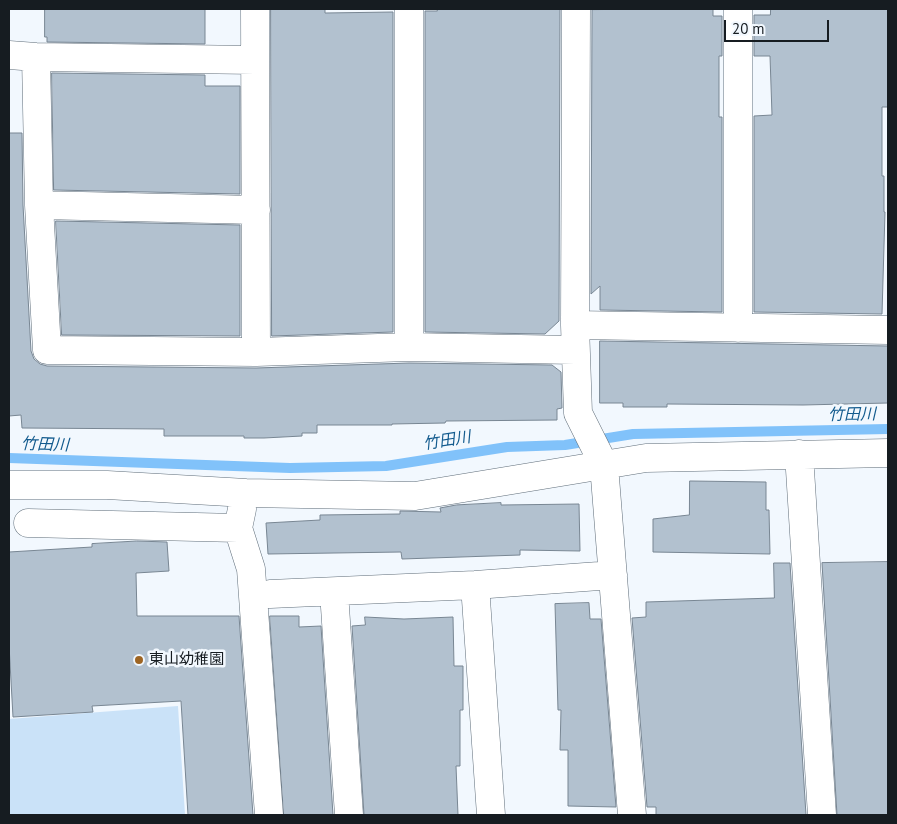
<!DOCTYPE html>
<meta charset="utf-8">
<style>
body{margin:0}
#map{position:relative;width:897px;height:824px;overflow:hidden;background:#f2f8fe;font-family:"PT Sans",sans-serif}
canvas{display:block}
.frame{position:absolute;inset:0;border:10px solid #161c21;pointer-events:none}
.scale{position:absolute;left:724px;top:20px;width:105px;height:22px;box-sizing:border-box;border:2px solid #161c21;border-top:0;padding-left:6px;font-size:15px;line-height:18px;white-space:nowrap;color:#161c21;-webkit-text-stroke:4px #f2f8fe;paint-order:stroke}
</style>
<div id="map">
<canvas width="897" height="824"></canvas>
<div class="frame"></div>
<div class="scale">20 m</div>
</div>
<script>
const g = document.querySelector('canvas').getContext('2d');
g.lineJoin = 'round';
function paint(path, color) { g.fillStyle = color; g.fill(path, 'evenodd'); }
function stroke(path, color, width, dash) { g.strokeStyle = color; g.lineWidth = width; g.lineCap = dash ? 'butt' : 'round'; g.setLineDash(dash || []); g.stroke(path); }
function write(font, color, halo, rows, align = 'center') {
  g.font = font + ' "PT Sans","Noto Sans JP",sans-serif'; g.lineWidth = 5; g.setLineDash([]); g.textBaseline = 'middle'; g.strokeStyle = halo; g.fillStyle = color; for (const [text, x, y, turn = 0] of rows) {
    g.save(); g.translate(x, y); g.rotate((+turn || 0) * Math.PI / 180); g.textAlign = isNaN(turn) ? turn : align; if (halo) g.strokeText(text, 0, 0); g.fillText(text, 0, 0); g.restore();
  }
}
const green = new Path2D(`
 M178 706 185 815H9V719Z`);
const stream = new Path2D(`
 M9 458 290 468 386 466 507 447 565 445 633 434 888 429`);
const building = new Path2D(`
 M45 9H205V44L47 42V37H45Z
 M271 9H325V13L393 12V332L272 336Z
 M437 9H560L559 321 545 334 425 332V11H437Z
 M713 9V16H722V56H719V117H722V312L600 310V286L591 294 592 10Z
 M771 9H888V107H882V176H884V212H885L882 314 754 312V116L772 115 770 56H754V15H770Z
 M52 73 205 75V86H240V194L54 190Z
 M9 133H22L23 205 31 351 34 359 40 364 47 366 256 368 409 363 552 365 561 372 562 408 557 409V420L446 421 445 423 392 424V425H317V433H302V436L264 438H244V436H164V429L22 428 21 415 9 416Z
 M56 221 240 225V336L62 335Z
 M600 341 888 346V403L803 405 667 404V407H623V403H600Z
 M690 481 766 482V510H769L770 554 653 552V519L689 515Z
 M501 503V505L579 504 580 551 520 550V555L402 559 401 552 268 554 266 523 320 520V515L400 514V511L441 512 440 508 456 505Z
 M137 541 167 542 169 571 136 573 137 616H239L253 815H188L181 701 92 706 93 712 13 717 9 645V552L92 547V544Z
 M888 562V815H837L822 563Z
 M774 563H790L806 815H656V807H647L632 618 646 617V602L774 598Z
 M589 603 590 619H601L616 807 568 806V750H560L561 710H558L555 604Z
 M270 616H299V627L321 626 333 815H284Z
 M365 617 404 619 453 617 454 666H463V710H460V766H456L458 815H364L352 626 365 625Z`);
const minor = new Path2D(`
 M255 9 256 352
 M409 9V347
 M576 9 575 325 578 413 604 465 632 815
 M738 9V328
 M9 55 36 57 255 60
 M36 57 39 205 47 350 256 352 409 347 575 350
 M39 205 256 210
 M575 325 888 330
 M799 454 822 815
 M9 485H107L246 493 415 496 646 458 888 453
 M28 523 238 528 242 509
 M238 528 251 569 269 815
 M475 585 491 815
 M334 592 349 815
 M270 594 475 585 613 575`);
const markers = [
 [139,660,5,"#9e6523"]
];
const poiNames = [
 ["東山幼稚園",149,660]
];
const waterNames = [
 ["竹田川",852,415,-1],
 ["竹田川",447,441,-9],
 ["竹田川",45,445,2]
];
paint(green, '#cae2f8');
stroke(stream, '#81c2fa', 10);
paint(building, '#b2c1cf');
stroke(building, '#788693', 1);
stroke(minor, '#606e7a', 29);
stroke(minor, '#fff', 28);
for (const [x, y, r, color] of markers) { const dot = new Path2D(); dot.arc(x, y, r, 0, 2 * Math.PI); g.fillStyle = color; g.fill(dot); stroke(dot, '#f2f8fe', 2); }
write('15px', '#161c21', '#f2f8fe', poiNames, 'left');
write('italic 16px', '#135b8e', '#f2f8fe', waterNames);
</script>
